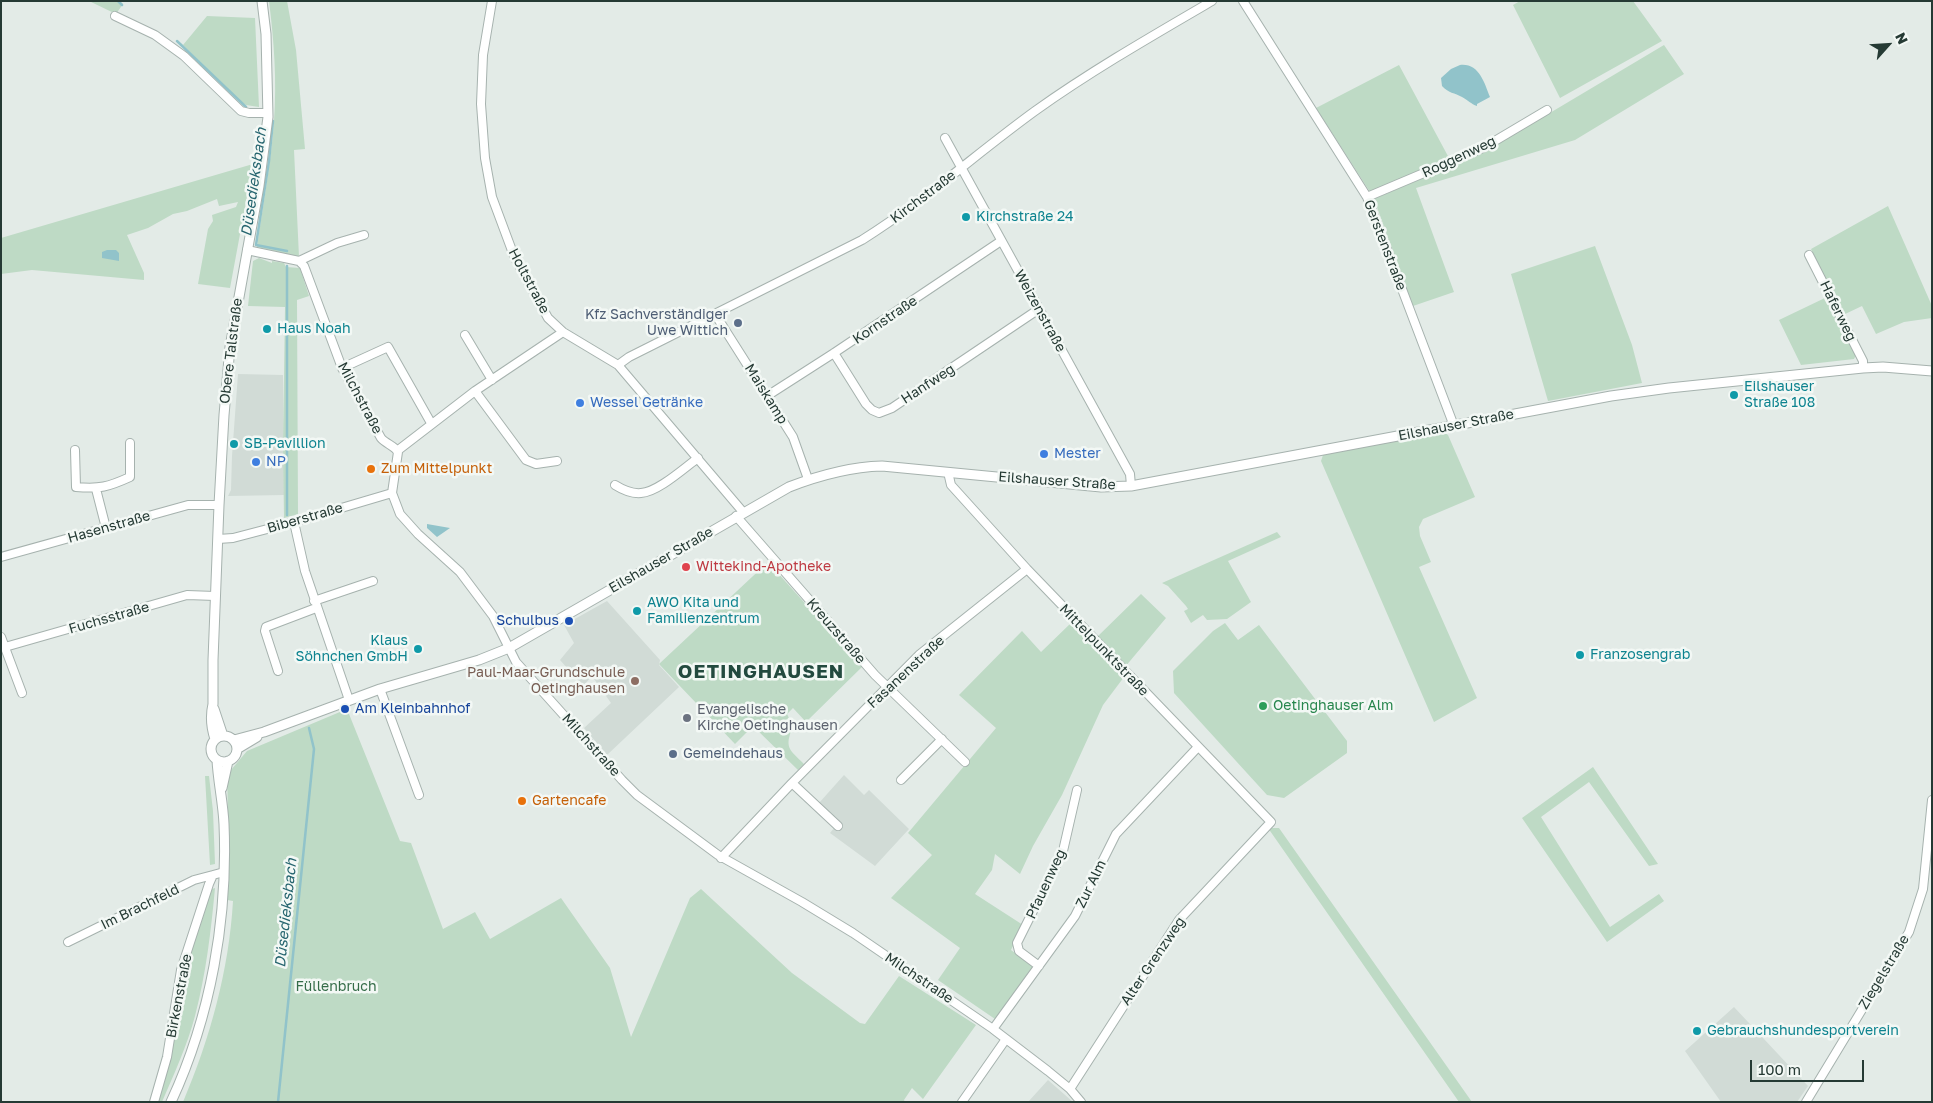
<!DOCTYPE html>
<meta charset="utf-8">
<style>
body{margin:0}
#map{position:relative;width:1933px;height:1103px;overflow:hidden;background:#e3ebe7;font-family:"Golos Text",sans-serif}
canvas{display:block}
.frame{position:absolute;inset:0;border:2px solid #253a34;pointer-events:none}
.north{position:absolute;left:1863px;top:20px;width:50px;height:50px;-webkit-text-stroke:4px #f3f8f5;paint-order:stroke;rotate:64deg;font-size:14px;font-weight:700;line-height:20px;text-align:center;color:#253a34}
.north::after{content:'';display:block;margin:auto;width:18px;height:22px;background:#253a34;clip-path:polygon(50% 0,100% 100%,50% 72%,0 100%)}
.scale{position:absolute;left:1750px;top:1060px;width:114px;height:22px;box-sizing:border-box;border:2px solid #253a34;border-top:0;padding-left:6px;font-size:15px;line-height:18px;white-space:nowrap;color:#253a34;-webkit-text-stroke:4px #f3f8f5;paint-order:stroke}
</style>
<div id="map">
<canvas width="1933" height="1103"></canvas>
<div class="frame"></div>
<div class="north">N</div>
<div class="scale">100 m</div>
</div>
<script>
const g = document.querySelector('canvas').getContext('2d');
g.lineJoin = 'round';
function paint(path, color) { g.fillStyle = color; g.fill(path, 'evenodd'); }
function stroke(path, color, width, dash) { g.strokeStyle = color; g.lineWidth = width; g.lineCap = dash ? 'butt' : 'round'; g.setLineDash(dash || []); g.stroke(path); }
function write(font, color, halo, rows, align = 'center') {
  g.font = font + ' "Golos Text",sans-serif'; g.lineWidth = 5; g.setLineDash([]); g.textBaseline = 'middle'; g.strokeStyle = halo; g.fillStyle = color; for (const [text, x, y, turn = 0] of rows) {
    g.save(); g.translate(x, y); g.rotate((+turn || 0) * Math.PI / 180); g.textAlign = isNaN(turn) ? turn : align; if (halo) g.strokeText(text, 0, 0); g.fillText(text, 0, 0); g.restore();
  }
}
const built = new Path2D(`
 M238 374 283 375 284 495 228 496 231 490 232 456Z
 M607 601 660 660 659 665 679 687 607 755 584 728 611 703 592 676 583 686 560 660 574 643 564 625Z
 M844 775 864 795 869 790 909 829 875 866 830 833 839 822 819 803Z
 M1734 1007 1808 1086 1797 1102H1721L1685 1051Z
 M1048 1080 1073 1102H1028Z`);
const green = new Path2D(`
 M89 1H120L123 4 116 14Z
 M269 1H287L296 50 305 149 294 150 299 257 257 247C263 205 271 163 274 121 277 81 274 41 269 1Z
 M1520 1H1633L1662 41 1560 98 1513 5Z
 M207 16 255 18 259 107 246 105 241 102 183 45Z
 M1664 45 1684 74 1575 140 1416 188 1454 292 1413 306 1374 199 1486 151Z
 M1399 65 1449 158 1370 192 1316 108Z
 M253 164 230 288 198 284 208 229 213 221 212 215 236 207 238 202 219 206 217 199 187 211 173 214 148 228 127 235 144 273V280L32 270 1 274V238Z
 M1888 206 1932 306V318L1904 322 1876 334 1862 306 1843 315 1811 249Z
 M1595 246 1632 345 1642 383 1548 401 1511 274Z
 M259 258 272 263V261L284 263 286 267 300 268 309 296 297 300 298 514 284 518 283 447 285 307 248 306 253 261Z
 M1827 297 1856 355 1854 359 1801 365 1779 320Z
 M1444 432 1448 435 1475 497 1423 519 1419 527 1420 536 1431 562 1419 567 1477 698 1434 722 1321 461 1323 455Z
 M1277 532 1281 537 1228 561 1251 602 1227 619 1207 620 1203 615 1191 623 1184 611 1188 609 1186 606 1168 586 1162 583Z
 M768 562 854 658 863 666 806 722 793 708 787 714 793 726C784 748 789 749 804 764L798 770 753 726 735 744 659 664Z
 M1141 594 1166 618 1125 667 1096 638Z
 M1071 623 1124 677 1103 705 1062 795 1033 846 1020 874 995 854 992 870 975 894 1023 925 1011 950 1034 967 995 1019 938 980 960 948 891 898 932 855 908 833 996 728 959 695 1022 631 1041 652Z
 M1225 623 1238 640 1259 625 1347 741V753L1284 798 1267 795 1174 693 1173 671 1213 631Z
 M347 709 400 841 411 843 443 929 475 912 490 939 561 898 610 968 631 1037 690 898 701 889 792 973 860 1023 865 1024 899 976 976 1025 923 1099 912 1088 904 1100 905 1102H183C210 1039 229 970 233 901L227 900 229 852 227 775H230L231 770 247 751Z
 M1593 767 1658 864 1649 866 1589 782 1541 817 1610 927 1659 894 1664 901 1607 942 1522 818Z
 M205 776H209L213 811 215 864 210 865Z
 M1268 828H1279L1472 1102H1459Z
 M215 888C211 931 206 974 195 1016 187 1046 174 1074 162 1102H158L170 1058 185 970 209 890Z`);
const water = new Path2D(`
 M1460 65C1479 63 1484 82 1490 97L1477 104V106C1471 104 1468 100 1462 97 1455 93 1448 93 1442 86L1441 78 1451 69Z
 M107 250H116L119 253V261L102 258V252Z
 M427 524 450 528 437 537 427 528Z`);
const stream = new Path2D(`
 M118 1 122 5
 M177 41 246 107
 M273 121 269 161 256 245 287 251
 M287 515V266
 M278 1102 314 749 309 728`);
const minor = new Path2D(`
 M492 1 483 55 481 104 485 158 492 197 514 256 548 318 563 332 618 365 743 512
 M1243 1 1367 197 1454 426
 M115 16 155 35 184 56 241 111 249 113H268
 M945 138 1130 474 1131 486
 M1367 197 1483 148 1547 110
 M247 250 299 261 304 266 342 368 381 438C386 444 395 446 398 452L392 493 400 514 418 534 460 572 493 616 516 662 622 780 637 795 718 855 802 902 853 933 993 1029 1048 1071 1070 1089 1081 1102
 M1809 255 1863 361V368
 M299 261 337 243 364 235
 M715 314 793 437 808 479
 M465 335 492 380
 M834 353 866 404 872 410 879 413 892 408 1039 309
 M618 365 629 357 862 240C923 202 977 153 1035 111 1091 71 1152 36 1212 1
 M342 368 388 347 431 423
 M475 391 526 460 536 464 557 461
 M767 396 834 353 1001 241
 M75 450 76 487C100 489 108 487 130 477V443
 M397 451 475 391 563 332
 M948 472 951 485 1027 569 1271 822 1179 920 1070 1089
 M615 485C623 490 631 494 641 493 658 492 684 468 698 458
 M96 489 106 528
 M736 516 875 675 965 762
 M294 522 305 571 349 700
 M218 539 233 538 294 522 392 493
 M1 557 188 505H219
 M314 601 373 581
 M1 637 22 693
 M5 647 187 595 215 596
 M278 671 265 631 266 627 316 608
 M380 689 419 795
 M901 780 942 739
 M792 783 838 826
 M721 858 792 783 919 655 1027 569
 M68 942 194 880 213 875
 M1039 966 1019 951 1017 943 1063 851 1077 790
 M993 1029 1075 916 1116 834 1198 747
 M154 1102 167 1057 181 970 209 884 213 875 224 872
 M962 1102 1006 1039
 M1806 1102 1909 932 1923 889 1932 800`);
const tertiary = new Path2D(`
 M214 709 223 736
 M211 749a13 13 0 1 1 26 0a13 13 0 1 1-26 0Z
 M215 739C211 727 210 717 213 704V660L219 505 224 415 230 347 259 186 268 117 266 34 262 1
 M234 740 264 732 380 689 479 660 509 648 789 487C820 475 849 467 882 466L1101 487 1131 486 1611 396 1669 388 1863 368 1883 367 1932 371
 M237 749 257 737
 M222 788 228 761
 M171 1102C211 1016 228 918 224 824 223 802 218 781 217 760`);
const markers = [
 [966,217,5,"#0f9aa8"],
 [738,323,5,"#5c6f8a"],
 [267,329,5,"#0f9aa8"],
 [1734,395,5,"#0f9aa8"],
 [580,403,5,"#3f7fe0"],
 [234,444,5,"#0f9aa8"],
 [1044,454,5,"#3f7fe0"],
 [256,462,5,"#3f7fe0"],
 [371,469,5,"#e8710a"],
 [686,567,5,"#e0444e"],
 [637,611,5,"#0f9aa8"],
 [569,621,5,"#1a4fb4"],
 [418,649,5,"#0f9aa8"],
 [1580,655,5,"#0f9aa8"],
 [635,681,5,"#8d6e63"],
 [1263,706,5,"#2e9e5b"],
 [345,709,5,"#1a4fb4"],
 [687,718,5,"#6b7280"],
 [673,754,5,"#5c6f8a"],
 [522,801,5,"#e8710a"],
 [1697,1031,5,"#0f9aa8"]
];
const streetNames = [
 ["Roggenweg",1459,157,-25],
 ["Kirchstraße",923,197,-37],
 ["Gerstenstraße",1385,245,69],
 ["Holtstraße",529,281,62],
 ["Weizenstraße",1040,311,61],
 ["Haferweg",1838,311,64],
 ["Kornstraße",885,320,-34],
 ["Obere Talstraße",231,351,-83],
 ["Hanfweg",928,384,-33],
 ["Maiskamp",766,394,58],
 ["Milchstraße",360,398,62],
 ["Eilshauser Straße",1456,425,-11],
 ["Eilshauser Straße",1057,481,4],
 ["Biberstraße",305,518,-16],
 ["Hasenstraße",109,527,-16],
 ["Eilshauser Straße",661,560,-30],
 ["Fuchsstraße",109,618,-16],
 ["Kreuzstraße",836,631,49],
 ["Mittelpunktstraße",1104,650,46],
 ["Fasanenstraße",906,672,-43],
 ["Milchstraße",591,745,48],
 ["Pfauenweg",1046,884,-65],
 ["Zur Alm",1091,884,-64],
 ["Im Brachfeld",140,907,-26],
 ["Alter Grenzweg",1153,961,-56],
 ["Ziegelstraße",1884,972,-59],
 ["Milchstraße",919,978,34],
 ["Birkenstraße",179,996,-79]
];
const cultureNames = [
 ["Kirchstraße 24",976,217],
 ["Haus Noah",277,329],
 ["Eilshauser",1744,387],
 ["Straße 108",1744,403],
 ["SB-Pavillion",244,444],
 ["AWO Kita und",647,603],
 ["Familienzentrum",647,619],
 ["Klaus",408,641,"right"],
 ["Söhnchen GmbH",408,657,"right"],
 ["Franzosengrab",1590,655],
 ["Gebrauchshundesportverein",1707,1031]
];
const serviceNames = [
 ["Kfz Sachverständiger",728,315],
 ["Uwe Wittich",728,331],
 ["Gemeindehaus",683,754,"left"]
];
const shopNames = [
 ["Wessel Getränke",590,403],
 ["Mester",1054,454],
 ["NP",266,462]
];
const foodNames = [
 ["Zum Mittelpunkt",381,469],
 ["Gartencafe",532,801]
];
const healthNames = [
 ["Wittekind-Apotheke",696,567]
];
const transitNames = [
 ["Schulbus",559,621],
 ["Am Kleinbahnhof",355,709,"left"]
];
const educationNames = [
 ["Paul-Maar-Grundschule",625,673],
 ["Oetinghausen",625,689]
];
const leisureNames = [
 ["Oetinghauser Alm",1273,706]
];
const worshipNames = [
 ["Evangelische",697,710],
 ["Kirche Oetinghausen",697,726]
];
const parkNames = [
 ["Füllenbruch",336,987]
];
const waterNames = [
 ["Düsedieksbach",254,182,-82],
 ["Düsedieksbach",286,913,-84]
];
const districtNames = [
 ["OETINGHAUSEN",761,672]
];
paint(built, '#d1dbd6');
paint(green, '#bedac5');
paint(water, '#91c3ca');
stroke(stream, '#91c3ca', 2.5);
stroke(minor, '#a6b2ae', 10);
stroke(tertiary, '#a6b2ae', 11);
stroke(minor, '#fff', 8);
stroke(tertiary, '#fff', 9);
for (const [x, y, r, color] of markers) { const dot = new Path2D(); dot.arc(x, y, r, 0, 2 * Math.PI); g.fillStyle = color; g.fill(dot); stroke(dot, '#f3f8f5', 2); }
write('14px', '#253a34', '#f3f8f5', streetNames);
write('14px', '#0d838f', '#f3f8f5', cultureNames, 'left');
write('14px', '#4e5e75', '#f3f8f5', serviceNames, 'right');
write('14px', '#366cbe', '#f3f8f5', shopNames, 'left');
write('14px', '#c56008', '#f3f8f5', foodNames, 'left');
write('14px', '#be3a42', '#f3f8f5', healthNames, 'left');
write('14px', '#164399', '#f3f8f5', transitNames, 'right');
write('14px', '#785e54', '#f3f8f5', educationNames, 'right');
write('14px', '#27864d', '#f3f8f5', leisureNames, 'left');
write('14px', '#5b616d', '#f3f8f5', worshipNames, 'left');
write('14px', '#346c48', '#f3f8f5', parkNames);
write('italic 15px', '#26656f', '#f3f8f5', waterNames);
g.letterSpacing = '1px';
write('bold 19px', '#234a3f', '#f3f8f5', districtNames);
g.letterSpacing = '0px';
</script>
